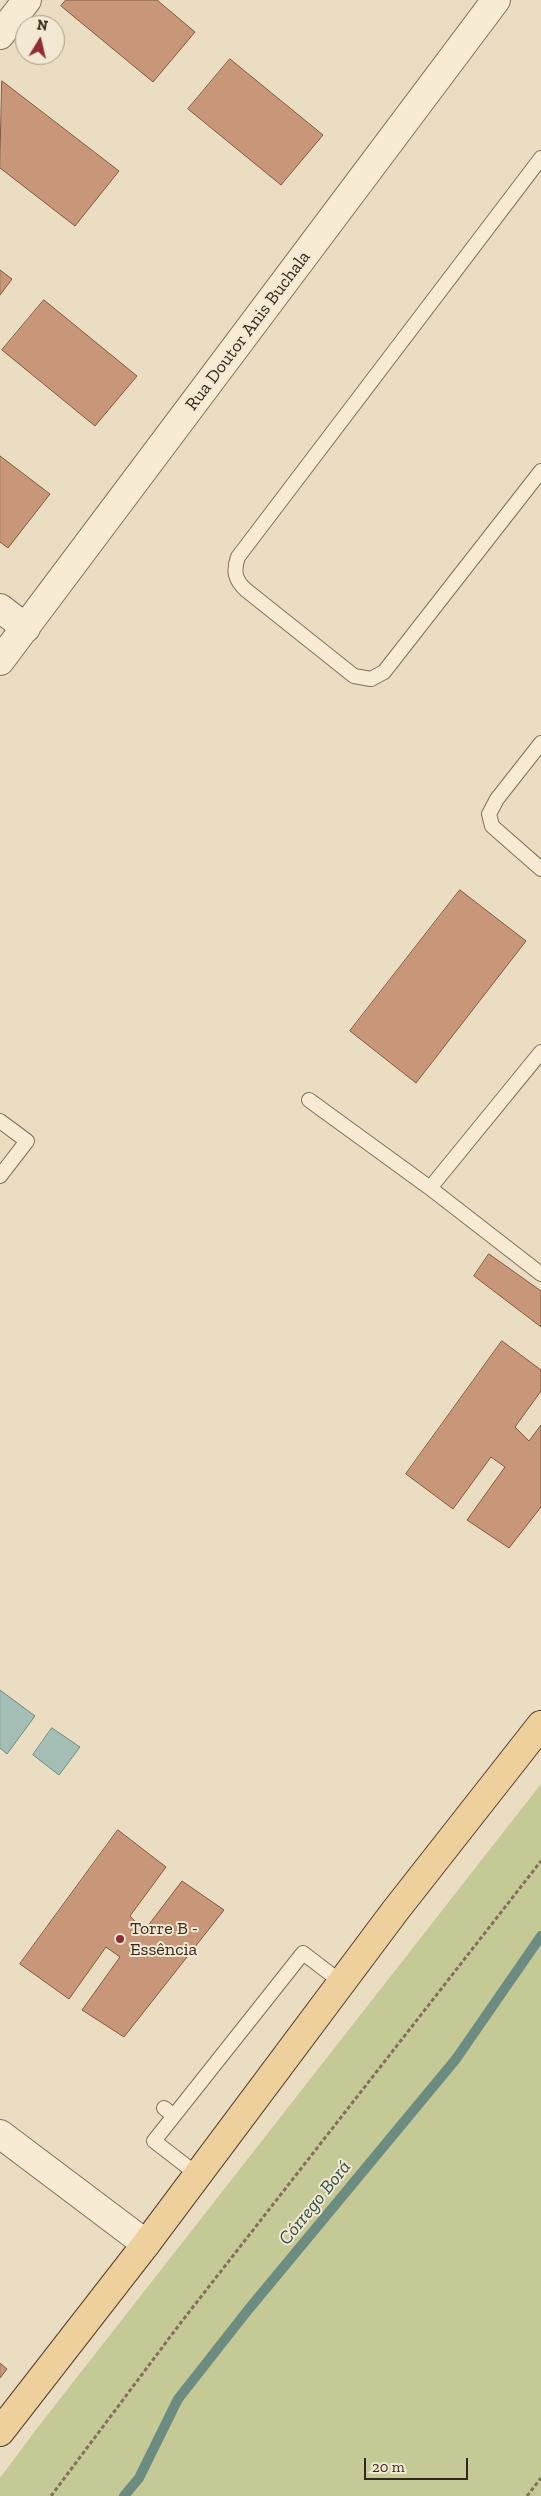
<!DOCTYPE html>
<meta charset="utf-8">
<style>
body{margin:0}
#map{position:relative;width:541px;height:2496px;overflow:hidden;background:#ebddc2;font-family:"Zilla Slab",serif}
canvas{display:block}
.north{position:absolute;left:15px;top:15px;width:50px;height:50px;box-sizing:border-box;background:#f3e8d1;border:1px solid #a79b89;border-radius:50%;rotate:9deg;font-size:14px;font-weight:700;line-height:20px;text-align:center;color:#35281e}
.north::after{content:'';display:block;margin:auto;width:18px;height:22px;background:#902d32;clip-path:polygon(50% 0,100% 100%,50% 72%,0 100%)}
.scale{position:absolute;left:364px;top:2458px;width:104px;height:22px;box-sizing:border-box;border:2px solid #35281e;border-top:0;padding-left:6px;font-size:15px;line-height:18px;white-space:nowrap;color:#35281e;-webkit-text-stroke:4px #f3e8d1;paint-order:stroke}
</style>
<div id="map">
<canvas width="541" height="2496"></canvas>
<div class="north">N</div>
<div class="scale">20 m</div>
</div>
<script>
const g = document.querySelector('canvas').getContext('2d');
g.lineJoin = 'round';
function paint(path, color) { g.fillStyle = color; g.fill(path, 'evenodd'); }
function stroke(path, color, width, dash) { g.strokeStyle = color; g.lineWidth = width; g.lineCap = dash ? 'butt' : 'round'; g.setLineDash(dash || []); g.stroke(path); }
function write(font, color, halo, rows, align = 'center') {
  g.font = font + ' "Zilla Slab",serif'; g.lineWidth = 4; g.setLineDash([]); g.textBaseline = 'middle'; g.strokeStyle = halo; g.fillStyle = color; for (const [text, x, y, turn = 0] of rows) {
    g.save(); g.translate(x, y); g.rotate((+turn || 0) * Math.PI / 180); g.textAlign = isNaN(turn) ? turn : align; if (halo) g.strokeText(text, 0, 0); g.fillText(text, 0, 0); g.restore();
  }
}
const green = new Path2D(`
 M541 1784V2496H0V2478L38 2427Z`);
const water = new Path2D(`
 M0 1690 35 1716 7 1754 0 1748Z
 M52 1728 80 1747 59 1775 33 1755Z`);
const stream = new Path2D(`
 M124 2496 139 2478 178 2399 248 2310 456 2059 541 1936`);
const building = new Path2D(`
 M66 0H157L195 32 153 82 61 6Z
 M230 59 323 135 281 185 188 109Z
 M2 81 119 171 75 226 0 168Z
 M0 270 12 279 0 295Z
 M44 300 137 376 95 426 2 350Z
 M0 456 50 494 8 548 0 542Z
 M460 890 526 941 416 1083 350 1031Z
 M489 1254 541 1291V1327L474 1276Z
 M502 1341 541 1370V1391L515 1427 529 1441 541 1425V1507L509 1548 467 1520 505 1467 491 1457 453 1509 406 1474Z
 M118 1830 166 1867 130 1916 144 1931 182 1881 224 1910 124 2037 82 2010 120 1957 106 1947 69 1999 20 1964Z
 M0 2363 7 2369 0 2378Z`);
const path = new Path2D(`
 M51 2496 179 2325 541 1861
 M527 2496 541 2478`);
const lane = new Path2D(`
 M541 158 238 557C233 571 235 580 246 590L354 676 371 679 384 672 541 471
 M541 743 497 799 489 814 492 826 541 869
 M309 1100 430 1188 541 1274
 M0 1121 27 1141 0 1176
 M430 1188 541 1052
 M164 2108 174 2116
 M198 2175 154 2141 303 1953 341 1982`);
const street = new Path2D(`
 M0 35 27 0
 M0 608 26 628
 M0 661 496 0
 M0 2134 146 2244`);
const primary = new Path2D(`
 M0 2432 146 2244 395 1911 541 1725`);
const markers = [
 [120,1939,5,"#902d32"]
];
const streetNames = [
 ["Rua Doutor Anis Buchala",248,331,-53]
];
const poiNames = [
 ["Torre B -",130,1929],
 ["Essência",130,1950]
];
const waterNames = [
 ["Córrego Borá",315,2203,-51]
];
paint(green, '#c5c996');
paint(water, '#a4beb5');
stroke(water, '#6c8c82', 1);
stroke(stream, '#6c8c82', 10);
paint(building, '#c89779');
stroke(building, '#825841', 1);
stroke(lane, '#846f5a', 16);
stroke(street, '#846f5a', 30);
stroke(primary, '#523e2e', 30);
stroke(path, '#846f5a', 3, [4, 2.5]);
stroke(lane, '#f7ebd4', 14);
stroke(street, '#f7ebd4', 28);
stroke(primary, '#edd09b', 28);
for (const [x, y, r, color] of markers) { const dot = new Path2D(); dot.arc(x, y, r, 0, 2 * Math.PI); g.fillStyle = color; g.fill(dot); stroke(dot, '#f3e8d1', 2); }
write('18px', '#35281e', '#f3e8d1', streetNames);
write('18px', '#35281e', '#f3e8d1', poiNames, 'left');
write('italic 19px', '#2d5450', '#f3e8d1', waterNames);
</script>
